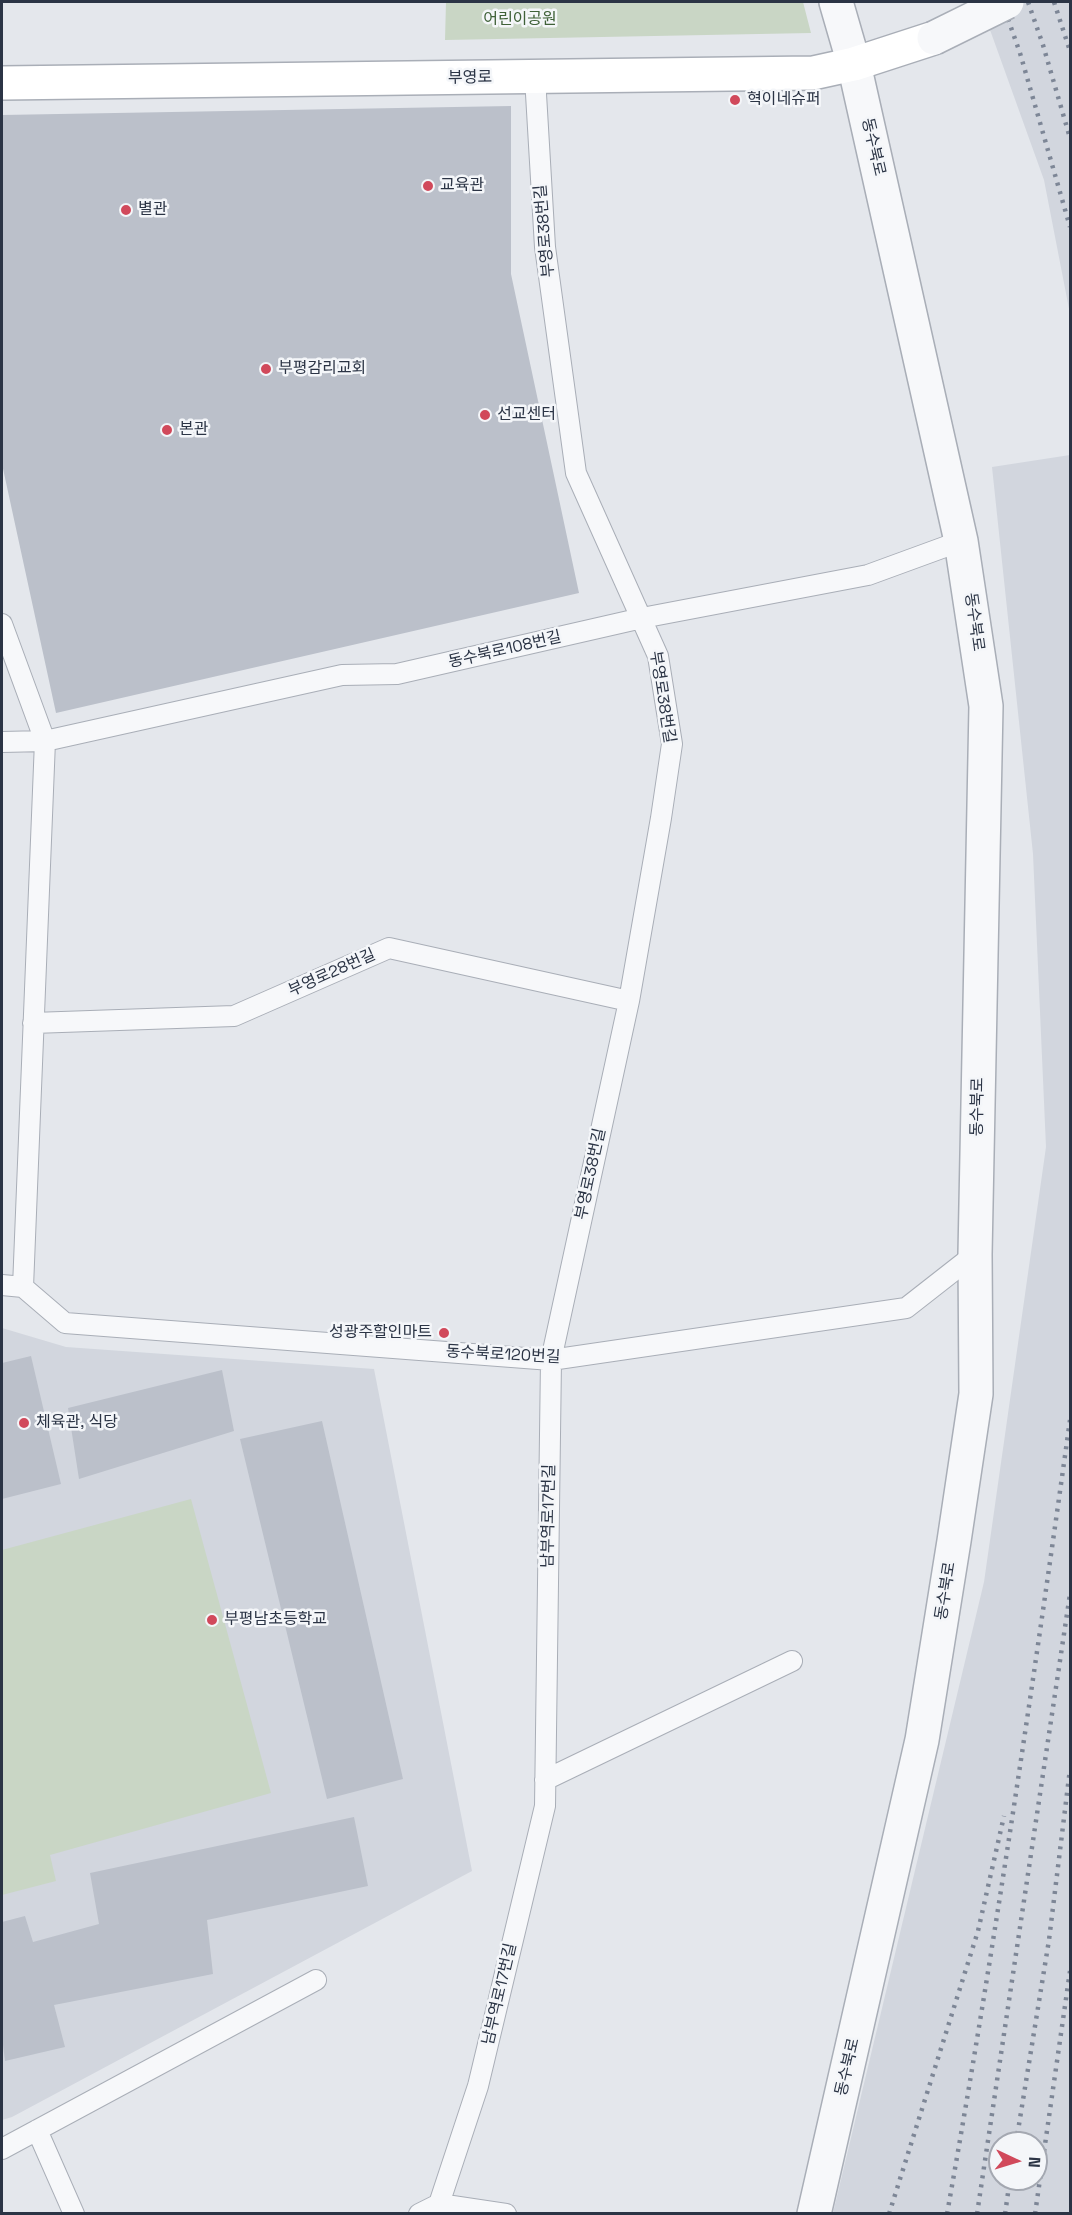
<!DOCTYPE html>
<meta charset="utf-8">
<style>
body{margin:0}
#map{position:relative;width:1072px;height:2215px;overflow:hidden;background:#e4e7ec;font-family:"Space Grotesk",sans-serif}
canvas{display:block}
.frame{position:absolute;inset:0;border:3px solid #2b3445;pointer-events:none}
.north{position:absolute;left:988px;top:2131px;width:60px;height:60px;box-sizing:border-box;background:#f4f6f9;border:2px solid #a4a8b1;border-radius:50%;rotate:94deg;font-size:16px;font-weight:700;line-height:24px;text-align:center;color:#2b3445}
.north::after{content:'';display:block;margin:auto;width:21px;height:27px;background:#d1495b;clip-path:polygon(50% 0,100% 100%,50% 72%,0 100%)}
</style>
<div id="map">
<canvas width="1072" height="2215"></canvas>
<div class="frame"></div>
<div class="north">N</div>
</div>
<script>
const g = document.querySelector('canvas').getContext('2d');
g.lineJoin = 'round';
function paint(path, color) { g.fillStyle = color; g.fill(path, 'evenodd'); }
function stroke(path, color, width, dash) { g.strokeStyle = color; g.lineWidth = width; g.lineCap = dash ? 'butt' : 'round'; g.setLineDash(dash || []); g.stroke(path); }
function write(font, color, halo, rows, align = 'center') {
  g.font = font + ' "Space Grotesk","Noto Sans KR",sans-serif'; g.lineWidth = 5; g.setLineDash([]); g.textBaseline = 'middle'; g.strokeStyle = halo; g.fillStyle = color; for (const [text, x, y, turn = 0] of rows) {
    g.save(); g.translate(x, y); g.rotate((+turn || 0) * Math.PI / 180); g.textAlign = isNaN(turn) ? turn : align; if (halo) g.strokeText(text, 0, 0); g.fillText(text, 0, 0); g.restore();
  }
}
const built = new Path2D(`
 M980 2H1070V314L1044 180Z
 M1070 455V2213H833L984 1582 1046 1147 1033 854 992 467ZM1000 2143H1036V2179H1000Z
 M2 1328 66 1347 374 1369 472 1871 12 2117 2 2120Z`);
const green = new Path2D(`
 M446 2H803L811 33 445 40Z
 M191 1499 271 1793 50 1855 56 1881 2 1895V1550Z`);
const building = new Path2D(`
 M511 106V274L579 593 56 713 2 464V115Z
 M31 1356 61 1484 2 1499V1363Z
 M222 1370 234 1431 79 1479 68 1408Z
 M322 1421 403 1779 327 1799 240 1439Z
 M354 1817 368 1886 207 1920 213 1974 54 2005 65 2047 5 2061 2 2037V1922L25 1916 33 1942 99 1924 90 1873Z`);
const service = new Path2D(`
 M2 624 45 741 23 1287
 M2 742 45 741 342 675 397 674 642 618 868 575 961 541
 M33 1023 234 1016 389 948 629 1001
 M2 1285 23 1287
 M23 1287 65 1323 551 1360 906 1308 975 1254
 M545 1780 792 1661
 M37 2130 74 2214
 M2 2149 316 1980
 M439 2204 478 2086 545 1806 551 1360 629 1001 661 818 672 744 658 656 576 473 545 247 535 77
 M419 2214 439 2204 506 2214`);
const tertiary = new Path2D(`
 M814 2214 922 1740 954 1541 976 1394 975 1254 986 706 961 541 854 64 836 2`);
const secondary = new Path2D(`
 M2 83 813 73 854 64 934 38`);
const rail = new Path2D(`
 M1002 2 1020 53 1070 227
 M1028 2 1043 45 1070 138
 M1054 2 1070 51
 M1016 2143 1049 1940 1070 1769
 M889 2214 978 1931 1004 1816
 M947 2214C994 1950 1033 1685 1070 1420
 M977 2214 1070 1594
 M1005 2214 1010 2179
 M1035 2214 1070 1971`);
const tertiaryBridge = new Path2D(`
 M934 38 1007 2`);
const markers = [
 [735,100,6,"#d1495b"],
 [428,186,6,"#d1495b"],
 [126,210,6,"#d1495b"],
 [266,369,6,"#d1495b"],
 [485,415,6,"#d1495b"],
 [167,430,6,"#d1495b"],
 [444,1333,6,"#d1495b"],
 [24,1423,6,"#d1495b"],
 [212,1620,6,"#d1495b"]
];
const parkNames = [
 ["어린이공원",520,20]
];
const streetNames = [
 ["부영로",470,78,-1],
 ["동수북로",873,147,77],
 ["부영로38번길",545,231,-95],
 ["동수북로",974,622,82],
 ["동수북로108번길",505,650,-13],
 ["부영로38번길",662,697,81],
 ["부영로28번길",332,973,-24],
 ["동수북로",978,1107,-89],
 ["부영로38번길",591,1174,-78],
 ["동수북로120번길",503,1355,3],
 ["남부역로17번길",549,1516,-89],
 ["동수북로",946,1591,-81],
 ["남부역로17번길",500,1994,-77],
 ["동수북로",848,2067,-77]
];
const poiNames = [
 ["혁이네슈퍼",747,100],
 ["교육관",440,186],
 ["별관",138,210],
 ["부평감리교회",278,369],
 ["선교센터",497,415],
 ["본관",179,430],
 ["성광주할인마트",432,1333,"right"],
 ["체육관, 식당",36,1423],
 ["부평남초등학교",224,1620]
];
paint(built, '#d2d6de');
paint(green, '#c9d6c5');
paint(building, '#bbc0ca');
stroke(service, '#a9aeb7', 22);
stroke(tertiary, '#a9aeb7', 36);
stroke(secondary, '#a9aeb7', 36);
stroke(service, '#f7f8fa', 20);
stroke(tertiary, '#f7f8fa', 33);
stroke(secondary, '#fff', 33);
stroke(rail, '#7d8696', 4.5, [3, 6]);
stroke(tertiaryBridge, '#a9aeb7', 36, []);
stroke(tertiaryBridge, '#f7f8fa', 33);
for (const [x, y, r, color] of markers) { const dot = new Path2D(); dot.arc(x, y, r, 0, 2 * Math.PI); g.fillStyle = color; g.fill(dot); stroke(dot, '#f4f6f9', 2); }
write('16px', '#3f6138', '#f4f6f9', parkNames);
write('16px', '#2b3445', '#f4f6f9', streetNames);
write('16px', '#2b3445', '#f4f6f9', poiNames, 'left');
</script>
